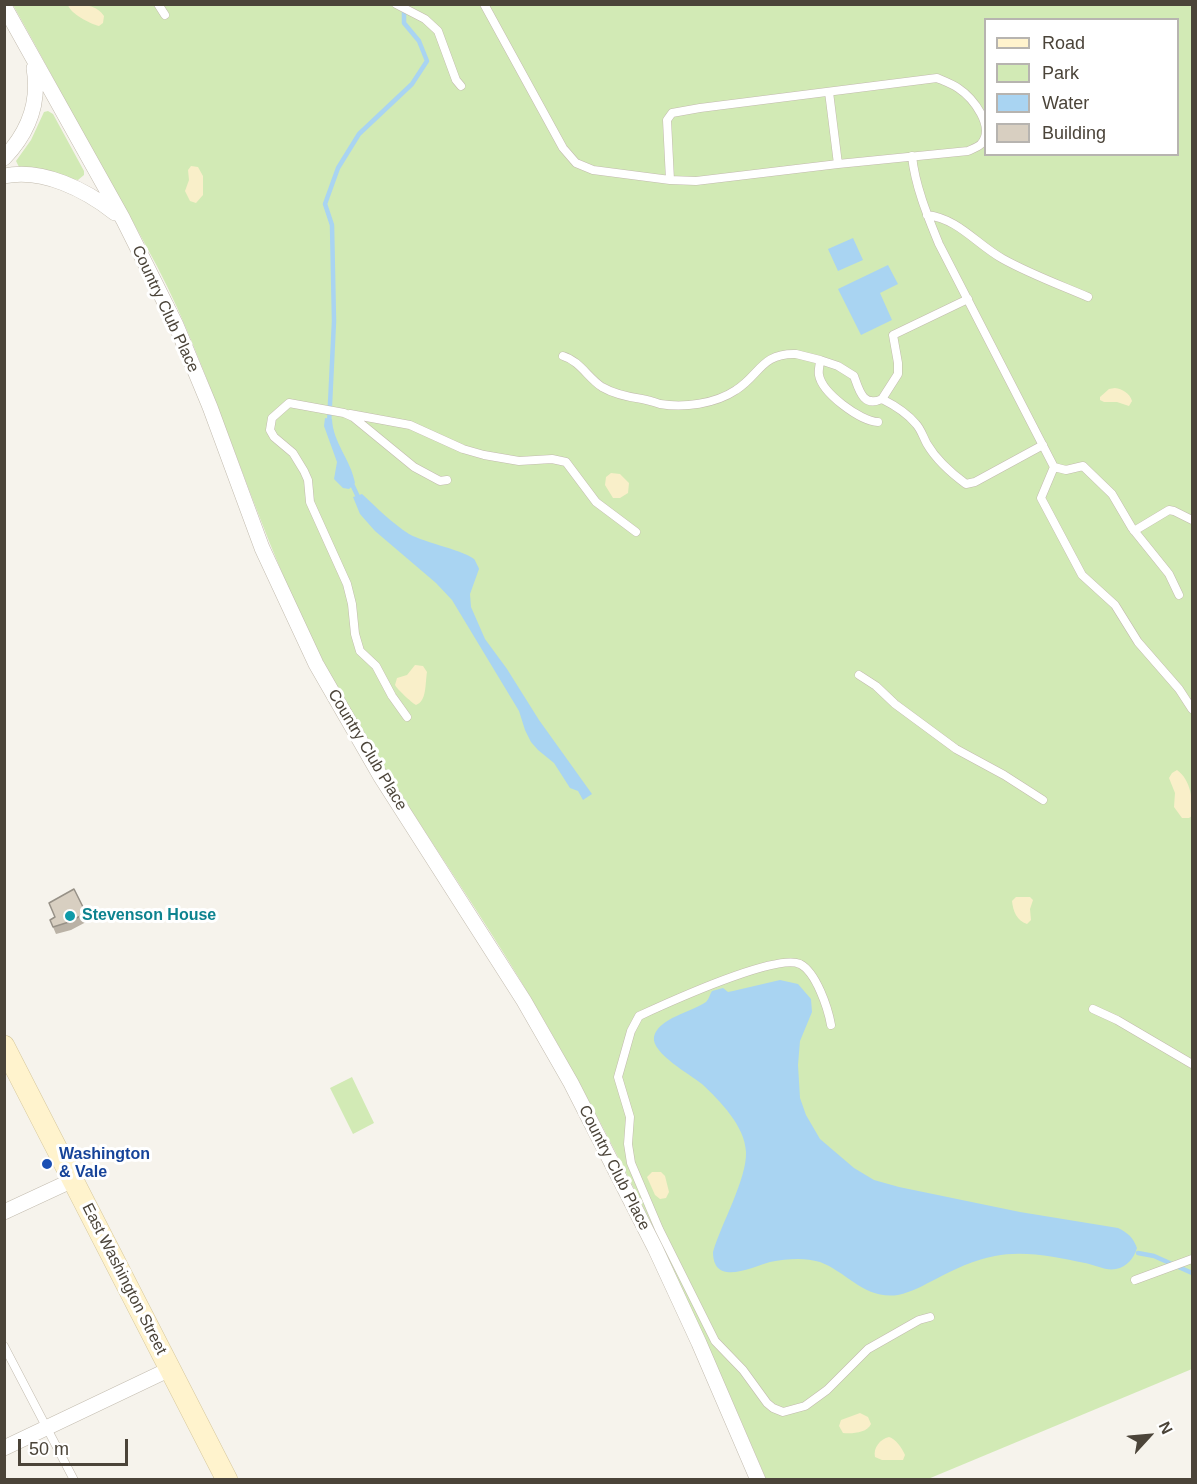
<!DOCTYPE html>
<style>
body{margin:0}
#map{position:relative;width:1197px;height:1484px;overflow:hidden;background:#f6f3ec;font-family:Helvetica,sans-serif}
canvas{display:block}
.frame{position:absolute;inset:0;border:6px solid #4b4439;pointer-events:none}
.legend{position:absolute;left:984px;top:18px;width:195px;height:138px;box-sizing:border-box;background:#fff;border:2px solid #b7b4b0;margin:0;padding:8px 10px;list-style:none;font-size:18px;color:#4b4439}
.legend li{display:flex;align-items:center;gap:12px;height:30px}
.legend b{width:30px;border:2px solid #b7b4b0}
.north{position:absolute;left:1119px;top:1406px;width:60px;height:60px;-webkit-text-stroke:4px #fff;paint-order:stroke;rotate:64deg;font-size:16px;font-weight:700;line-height:24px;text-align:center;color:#4b4439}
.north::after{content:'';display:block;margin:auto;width:21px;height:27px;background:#4b4439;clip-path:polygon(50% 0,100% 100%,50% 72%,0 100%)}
.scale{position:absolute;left:18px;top:1439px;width:110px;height:27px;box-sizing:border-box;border:3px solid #4b4439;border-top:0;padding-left:8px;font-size:18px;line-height:21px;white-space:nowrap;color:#4b4439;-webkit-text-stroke:4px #fff;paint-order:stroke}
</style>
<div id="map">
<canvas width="1197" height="1484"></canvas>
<div class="frame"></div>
<ul class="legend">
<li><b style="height:8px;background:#fff3cd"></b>Road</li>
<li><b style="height:16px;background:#d2eab5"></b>Park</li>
<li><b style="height:16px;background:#a9d4f2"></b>Water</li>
<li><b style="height:16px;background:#d8cfc1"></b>Building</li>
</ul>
<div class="north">N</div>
<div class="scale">50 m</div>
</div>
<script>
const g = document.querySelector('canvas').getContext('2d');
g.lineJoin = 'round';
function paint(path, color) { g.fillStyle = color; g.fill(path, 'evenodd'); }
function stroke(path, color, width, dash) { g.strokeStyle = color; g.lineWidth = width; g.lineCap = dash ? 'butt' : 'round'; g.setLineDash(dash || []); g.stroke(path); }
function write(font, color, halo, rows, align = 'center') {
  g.font = font + ' Helvetica,sans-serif'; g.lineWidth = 6; g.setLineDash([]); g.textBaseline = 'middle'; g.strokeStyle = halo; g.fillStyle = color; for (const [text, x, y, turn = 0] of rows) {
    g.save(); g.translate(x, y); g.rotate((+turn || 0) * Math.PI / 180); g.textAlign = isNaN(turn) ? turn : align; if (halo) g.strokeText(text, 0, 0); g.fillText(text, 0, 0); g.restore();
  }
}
const green = new Path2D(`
 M13 5H1192V1369L928 1479H766C700 1324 630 1169 545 1022 476 901 391 790 326 667 269 558 234 441 186 328 163 272 131 219 101 166 71 112 43 58 13 5ZM986 20H1178V154H986Z
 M48 111 53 114 84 171V175L78 180 20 169 16 161 31 140 44 112Z
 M352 1077 374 1123 353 1134 330 1088Z`);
const sand = new Path2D(`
 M68 5C81 4 96 4 104 16L103 23 99 26C90 24 70 13 68 5Z
 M191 166 198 167 203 176V195L196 203 190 201 185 191 189 180 188 170Z
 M1115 388C1122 389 1130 393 1132 401L1129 406 1117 402H1104L1100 400V397L1109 389Z
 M611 473 620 474 629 483 628 493 620 498H613L605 485 606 477Z
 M415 665 423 666 427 672C425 684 427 701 416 705 411 702 397 689 395 685L397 678 407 675Z
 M1177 770C1191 780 1193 800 1192 816L1189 818H1182L1174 807 1175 793 1169 778 1172 773Z
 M1016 897H1030L1033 900 1030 909 1031 920 1027 924C1017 921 1013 911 1012 901Z
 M652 1172H661L665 1176 669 1192 666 1198 660 1199 655 1195 647 1177Z
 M860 1413 868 1417 871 1424C867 1433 852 1434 843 1433L839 1426 841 1420Z
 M889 1437C896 1439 902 1448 905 1455L903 1460H882L875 1457C873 1448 880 1439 889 1437Z`);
const water = new Path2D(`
 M853 238 863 260 838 271 828 249Z
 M888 265 898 284 880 293 892 320 861 335 838 289Z
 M325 418 332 419C333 443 351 460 355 483L349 489 343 488 334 479 337 462 324 426Z
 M362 494C377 508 392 523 409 534 425 543 467 551 475 560 475 561 479 568 479 569L470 594 471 607 485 639 507 669 539 720 592 794 583 800 578 791 570 788 554 763 538 750 531 742 525 730 519 711 452 600 436 583 375 531 360 514 353 497Z
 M780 980 798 984 811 999 812 1012 800 1041 798 1065 800 1098 806 1115 820 1139 854 1168 874 1180 899 1187 1020 1212 1118 1228C1128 1233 1133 1237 1137 1248 1134 1258 1127 1267 1116 1269 1106 1271 1095 1265 1085 1263 1057 1257 1023 1250 995 1256 973 1260 955 1269 936 1279 924 1285 912 1292 898 1295 865 1300 847 1272 820 1262 813 1260 805 1259 798 1259 789 1259 779 1260 770 1262 752 1267 713 1287 713 1252 721 1224 747 1179 746 1152 745 1126 720 1101 702 1084 691 1075 651 1053 654 1037 658 1018 692 1012 706 1002 709 999 710 994 712 991L723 988 728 992 733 991Z`);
const stream = new Path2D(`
 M329 425 334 321 332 225 325 204 338 168 359 134 412 84 427 61 419 41 404 23V6
 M351 482 359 499
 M1138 1253 1154 1256 1192 1273`);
const lane = new Path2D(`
 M158 4 165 15
 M396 4 425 19 438 31 456 80 461 86
 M484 4 563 148 576 163 593 170 670 180 696 181 838 164 968 151C972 149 978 147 981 144 996 127 973 98 958 88 952 84 944 81 937 78L700 108 672 113 667 120 670 180
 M829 92 838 164
 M912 156C915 186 928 217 939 244L1054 467 1041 498 1082 575 1115 605 1138 642 1179 689 1192 709
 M927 215C959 219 976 244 1003 259 1030 274 1060 285 1088 297
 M796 354 820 360C820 365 818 370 819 375 822 393 860 421 878 422
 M563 356C580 361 588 378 602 387 614 394 628 397 642 399 648 400 654 402 660 404 684 408 715 404 736 390 760 375 761 353 796 354
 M820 360 838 366 854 376C859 390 863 408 882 399 894 405 907 413 916 424 921 429 923 437 927 444 937 461 951 473 966 484L975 482 1043 445
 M882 399 898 374V363L893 335 968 299
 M350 414 410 425 463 449 484 455 519 461 552 459 566 462 596 502 636 532
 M1054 467 1066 470 1083 466 1112 494 1132 528 1169 574 1179 595
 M1134 531 1169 510 1174 511 1192 520
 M859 675 876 686 895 704 956 749 1004 775 1043 800
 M407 717 392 696 376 666 360 651 355 634 352 604 347 584 310 502 308 480 304 471 293 453 274 437 270 430 272 418 289 403 344 413 353 417 414 467 440 481 447 480
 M1093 1009 1117 1020 1192 1064
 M831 1025C828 1008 816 972 800 964 776 953 665 1004 639 1016L631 1031 618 1077 630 1117 628 1144 631 1163 659 1229 715 1341 743 1370 767 1403 773 1408 783 1412 805 1406 827 1390 868 1349 919 1320 930 1317
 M1135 1280 1192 1259
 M4 1346 74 1480`);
const street = new Path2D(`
 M4 6 123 219 176 325 210 407 262 548 316 664 381 777 524 1001 571 1083 655 1248 699 1343 758 1480
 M4 158C28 133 40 103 34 68
 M4 176C43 168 86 190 115 213
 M4 1212 73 1180
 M4 1448 170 1369`);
const secondary = new Path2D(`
 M4 1046 227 1480`);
const wall = new Path2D(`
 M49 903 86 913 88 921 71 930 56 934 50 920 55 917Z`);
const building = new Path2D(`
 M74 889 86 913 69 922 53 927 50 920 55 917 49 903Z`);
const markers = [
 [70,916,6,"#0f9aa8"],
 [47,1164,6,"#1a4fb4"]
];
const streetNames = [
 ["Country Club Place",165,309,65],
 ["Country Club Place",367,750,59],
 ["Country Club Place",614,1168,63],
 ["East Washington Street",124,1279,63]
];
const cultureNames = [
 ["Stevenson House",82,916]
];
const transitNames = [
 ["Washington",59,1155],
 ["& Vale",59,1173]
];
paint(green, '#d2eab5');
paint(sand, '#f9efc9');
paint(water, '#a9d4f2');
stroke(stream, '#a9d4f2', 4.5);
stroke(lane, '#c2bbae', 9);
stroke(street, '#c2bbae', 16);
stroke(secondary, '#d6c79b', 22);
stroke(lane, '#fff', 8);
stroke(street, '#fff', 15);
stroke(secondary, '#fff3cd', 21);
paint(wall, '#bab2a6');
paint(building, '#d8cfc1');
stroke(building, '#979187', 1.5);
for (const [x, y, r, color] of markers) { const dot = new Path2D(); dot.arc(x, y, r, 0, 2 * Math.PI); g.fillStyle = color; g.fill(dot); stroke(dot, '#fff', 2); }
write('16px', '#4b4439', '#fff', streetNames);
write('bold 16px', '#0d838f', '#fff', cultureNames, 'left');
write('bold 16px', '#164399', '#fff', transitNames, 'left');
</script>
